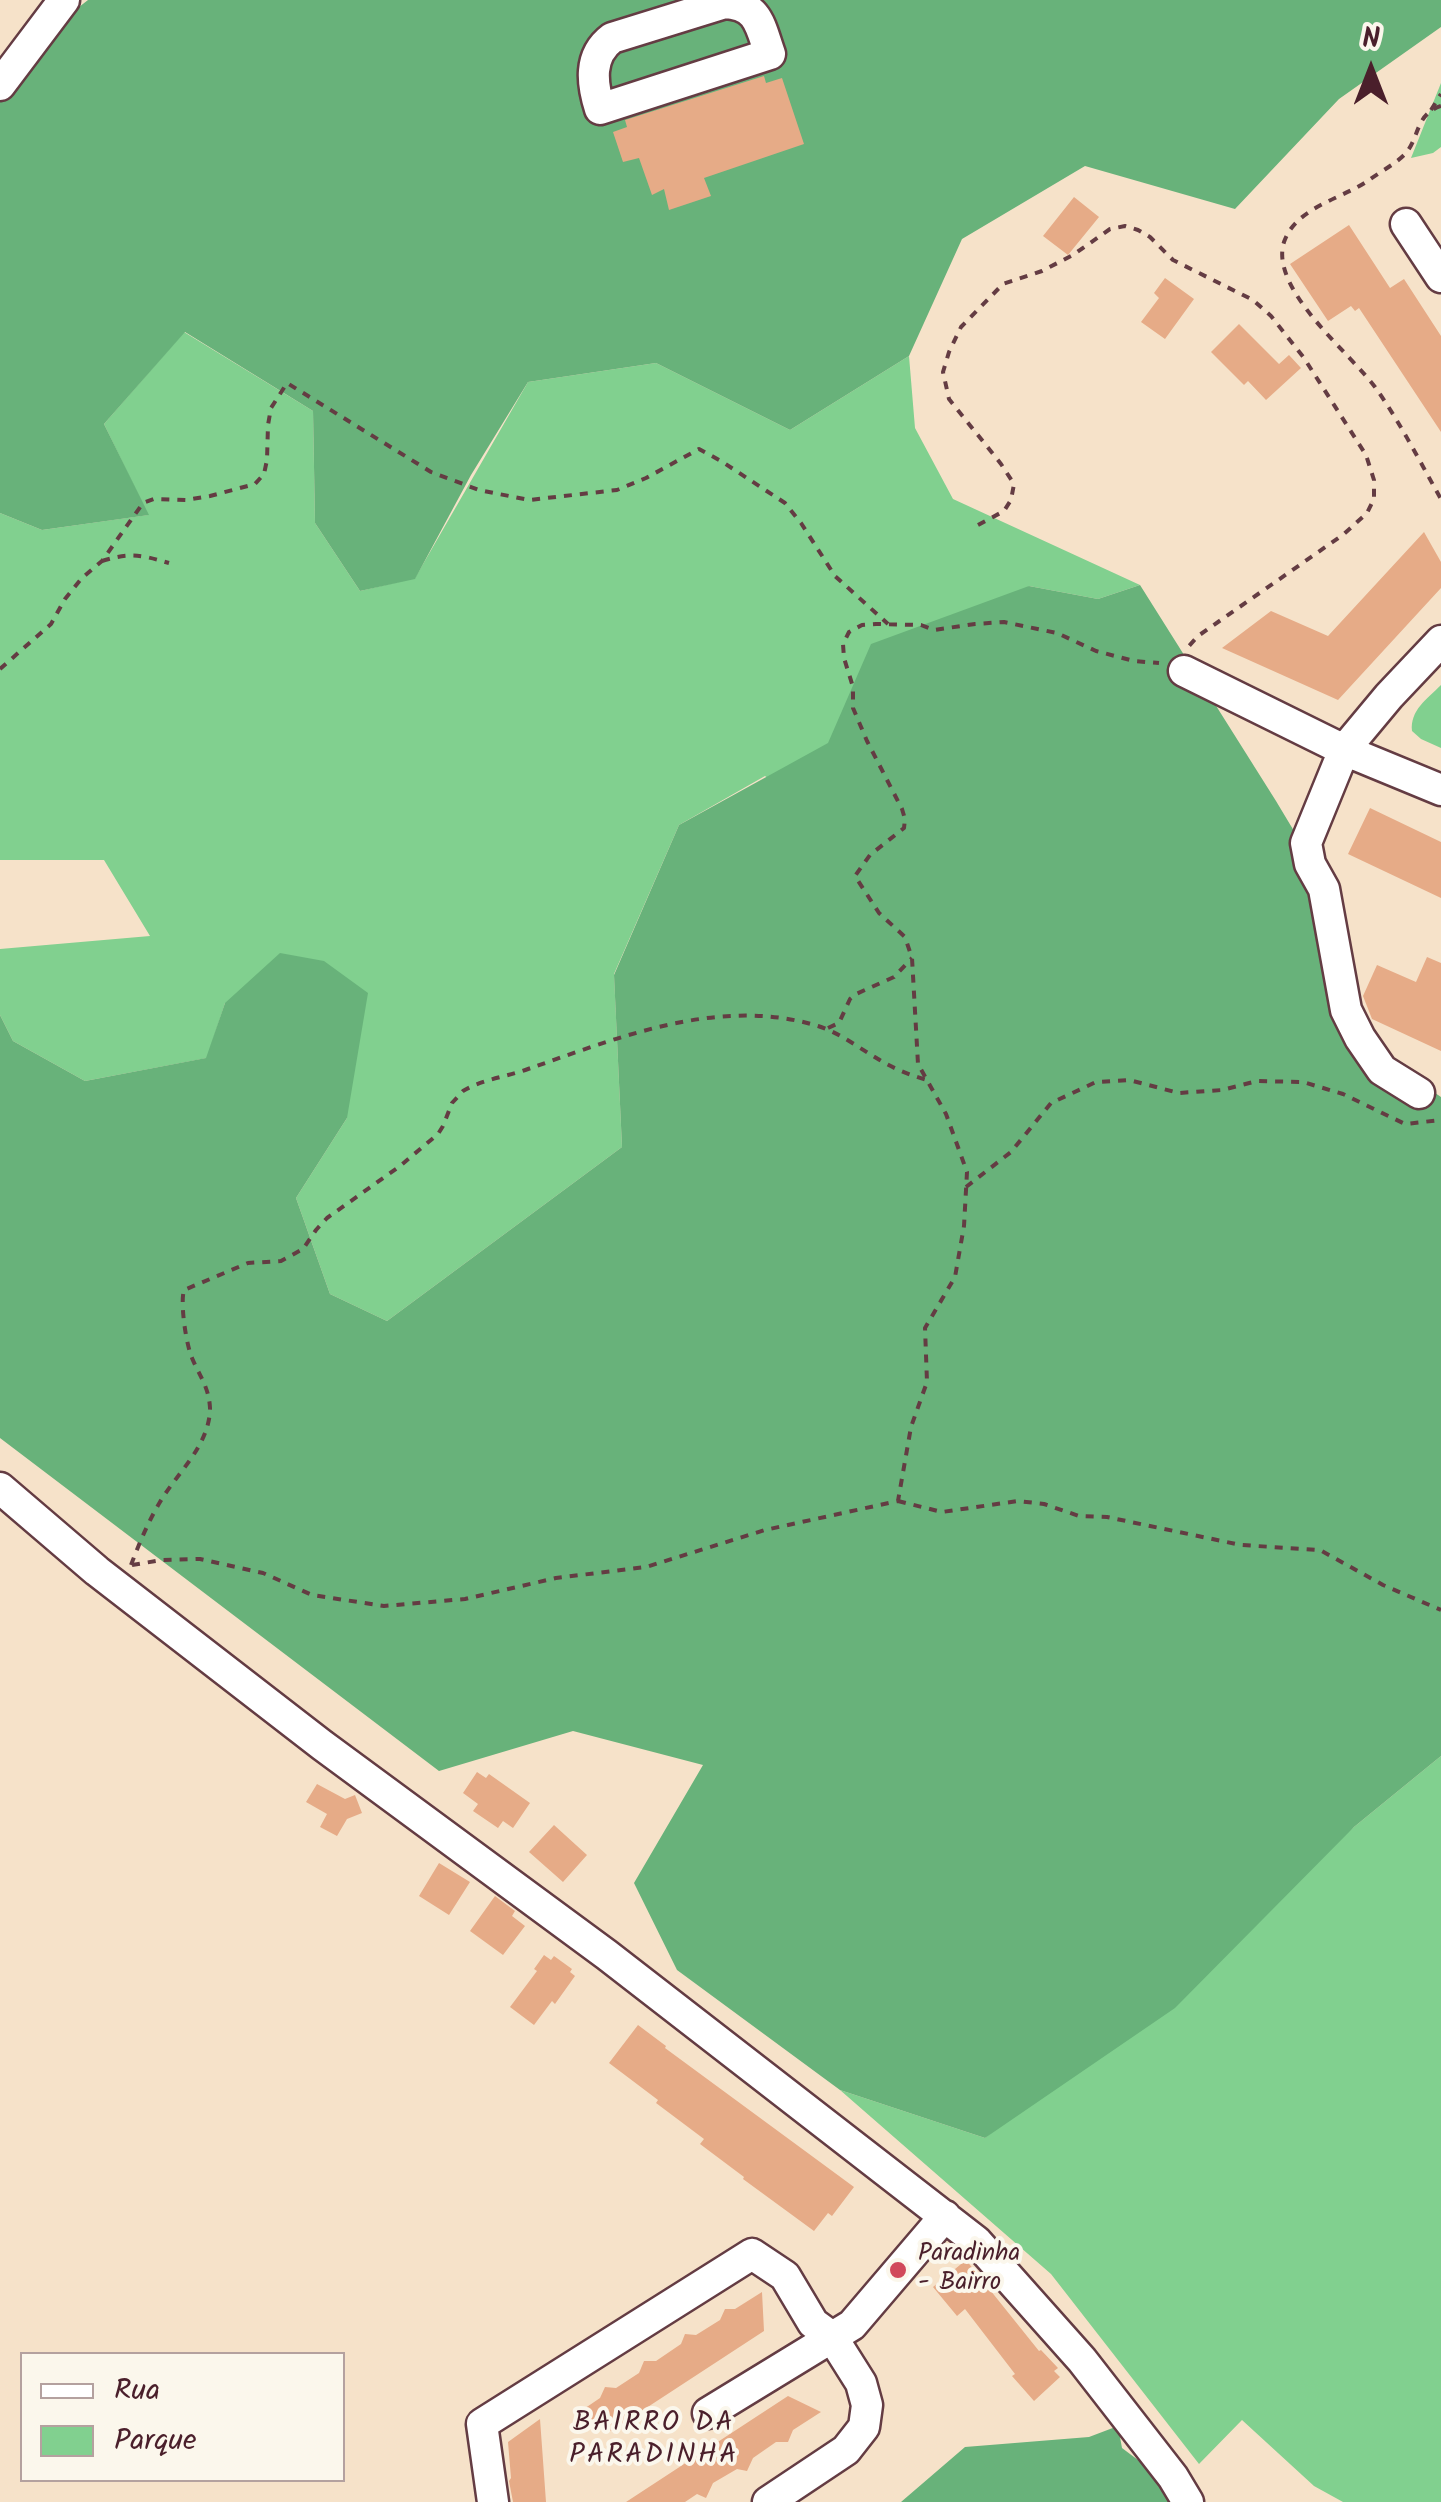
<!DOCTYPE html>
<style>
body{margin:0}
#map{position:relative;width:1441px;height:2502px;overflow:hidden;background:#f6e2c9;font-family:Kalam,sans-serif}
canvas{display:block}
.legend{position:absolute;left:20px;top:2352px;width:325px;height:130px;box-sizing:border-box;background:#fbf7ec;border:2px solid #b4a19f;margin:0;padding:12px 18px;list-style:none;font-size:30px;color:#4a1f2b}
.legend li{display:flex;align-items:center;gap:20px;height:50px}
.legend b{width:50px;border:2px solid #b4a19f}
.north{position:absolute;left:1321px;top:20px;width:100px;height:100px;-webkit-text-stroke:8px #fbf7ec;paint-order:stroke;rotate:0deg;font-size:28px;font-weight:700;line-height:40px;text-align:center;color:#4a1f2b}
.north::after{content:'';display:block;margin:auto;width:35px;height:45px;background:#4a1f2b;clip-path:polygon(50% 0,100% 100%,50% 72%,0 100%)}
</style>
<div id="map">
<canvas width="1441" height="2502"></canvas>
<ul class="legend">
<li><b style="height:12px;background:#fff"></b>Rua</li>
<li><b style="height:28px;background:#81d08f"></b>Parque</li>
</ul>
<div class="north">N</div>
</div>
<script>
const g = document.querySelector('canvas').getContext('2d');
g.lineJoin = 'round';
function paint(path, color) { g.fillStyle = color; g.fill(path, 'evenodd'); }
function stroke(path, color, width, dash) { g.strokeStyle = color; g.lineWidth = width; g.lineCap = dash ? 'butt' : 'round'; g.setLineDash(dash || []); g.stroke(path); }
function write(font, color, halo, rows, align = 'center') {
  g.font = font + ' Kalam,sans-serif'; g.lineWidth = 8; g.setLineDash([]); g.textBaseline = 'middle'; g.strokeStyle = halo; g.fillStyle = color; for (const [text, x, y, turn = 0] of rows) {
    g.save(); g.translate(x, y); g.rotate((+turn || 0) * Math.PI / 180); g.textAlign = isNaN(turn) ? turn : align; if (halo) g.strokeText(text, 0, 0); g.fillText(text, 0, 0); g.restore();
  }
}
const green = new Path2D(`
 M1441 83V147L1433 153 1411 158Z
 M184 332 313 411 315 523 360 591 415 578 528 382 656 363 790 430 909 356 915 428 953 499 1140 585 1098 599 1029 586 870 855 765 776 679 825 614 974 622 1147 387 1321 330 1294 296 1198 347 1118 225 1003 207 1058 85 1081 13 1041 0 1015V949L150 936 104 860H0V513L42 530 148 515 104 424Z
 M1441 685V748L1421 739 1412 731C1410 710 1427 699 1441 685Z
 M1441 1756V2502H1343L1314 2486 1242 2420 1199 2464 1051 2274 840 2090 985 2138 1354 1827Z`);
const forest = new Path2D(`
 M88 0H1441V27L1339 99 1235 209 1085 166 962 239 909 356 790 430 656 363 528 382 471 475 415 579 360 591 315 523 313 411 185 332 104 424 149 515 42 530 0 513V69Z
 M1140 585 1276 801 1339 906 1370 1049 1441 1097V1756L1354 1827 1175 2008 985 2138 840 2090 677 1970 634 1883 703 1765 573 1731 439 1771 0 1438V1015L13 1041 85 1081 206 1058 225 1003 280 953 324 961 368 993 347 1118 296 1198 330 1294 387 1321 622 1147 614 975 679 825 828 743 871 644 1029 586 1098 599Z
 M1118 2426 1122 2448 1154 2472 1173 2502H901L965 2447 1089 2437Z`);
const building = new Path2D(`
 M764 76 766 83 782 78 804 144 704 178 711 196 669 210 664 189 652 195 639 158 623 162 613 132 627 127 625 120Z
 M1074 197 1099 217 1068 255 1043 236Z
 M1349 225 1390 288 1404 279 1441 336V432L1359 308 1355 311 1351 306 1328 321 1290 264Z
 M1165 278 1194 299 1165 339 1141 322 1159 298 1154 293Z
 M1239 324 1279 364 1289 355 1301 368 1266 400 1248 381 1244 385 1211 352Z
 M1424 532 1441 562V588L1338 700 1222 648 1271 611 1328 636Z
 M1370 808 1441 842V898L1348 854Z
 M1427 957 1441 963V1051L1372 1019 1363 996 1377 965 1416 982Z
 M477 1772 486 1778 489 1774 530 1803 513 1828 503 1821 498 1828 473 1811 478 1804 463 1793Z
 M317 1784 345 1799 355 1795 362 1813 347 1819 337 1836 320 1827 327 1814 306 1802Z
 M554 1825 587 1855 563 1882 529 1852Z
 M439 1863 470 1882 449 1915 419 1896Z
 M495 1896 515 1911 512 1916 525 1926 503 1955 470 1931Z
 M544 1955 551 1960 554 1956 572 1969 570 1972 575 1976 555 2004 552 2001 534 2025 510 2007 537 1971 534 1969Z
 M638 2025 666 2046 665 2048 854 2187 832 2216 828 2213 814 2231 743 2179 744 2177 700 2144 704 2139 656 2103 658 2100 609 2063Z
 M966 2260 1039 2351 1041 2350 1058 2368 1054 2371 1060 2377 1034 2401 1012 2376 1015 2374 965 2309 957 2316 933 2287Z
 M762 2292 764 2331 611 2431 575 2415 600 2398 605 2387 616 2388 639 2373 644 2361H656L681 2344 685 2334 696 2335 720 2320 725 2309H735Z
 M788 2396 821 2412 793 2430 788 2442H776L753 2458 747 2471 737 2469 713 2483 706 2498 697 2494 685 2502H626Z
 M540 2419 546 2502H513L509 2481 511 2478 508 2442Z`);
const path = new Path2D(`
 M1441 106C1415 115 1420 136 1406 153 1397 163 1380 172 1369 180 1342 199 1296 207 1284 242 1269 289 1350 353 1375 387 1400 422 1420 462 1441 499
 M1431 110 1441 94
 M978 525 1004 511 1011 500 1014 484 1001 464 949 399 943 372 949 352 961 327 1003 284 1042 271 1073 255 1110 229 1125 226 1138 230 1150 237 1173 260 1253 300 1271 316 1304 358 1366 455 1374 480V499L1367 513 1344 534 1198 636 1189 646
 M102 561C131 552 141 555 169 563
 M0 669 51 624 65 599 82 578 102 561 143 503 154 499 186 500 210 496 255 484 264 474 267 460 268 425 271 408 287 383 431 472 479 490 529 500 617 490 646 478 699 449 721 461 785 503 801 523 835 576 888 624
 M828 1028 839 1023 850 999 856 994 894 977 912 958
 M966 1187 1011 1152 1051 1103 1096 1082 1129 1080 1179 1093 1222 1090 1257 1081 1303 1082 1343 1094 1405 1124 1441 1120
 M898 1501 942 1512 1018 1501 1044 1504 1079 1516 1107 1517 1241 1545 1320 1550 1383 1585 1441 1610
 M131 1565C139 1544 148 1522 160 1502 177 1473 210 1445 210 1408 209 1387 199 1375 192 1358 186 1344 180 1303 184 1290L248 1263 281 1261 303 1249 316 1230 327 1218 400 1166 438 1134 443 1126 452 1103 463 1091C483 1079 506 1077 528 1069 620 1037 720 996 818 1026 840 1033 859 1048 878 1059 894 1069 910 1075 927 1080
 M132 1565 162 1560 200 1559 263 1573 312 1595 384 1606 465 1599 556 1578 646 1567 765 1530 898 1501 911 1427 927 1382 925 1328 955 1277 964 1226 967 1172 946 1114 918 1064 912 958 905 937 879 913 855 876 870 855 904 828 905 819 902 809 867 741 853 708V687L844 658 843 644 849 632 862 625 876 624 921 625 934 630 975 624 1004 622 1057 633 1096 651 1134 661 1159 663`);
const minor = new Path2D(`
 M725 3C759 5 760 26 770 54L600 109C592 84 588 56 612 38Z
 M0 85 64 0
 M1406 224 1441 277
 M1184 671 1344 750 1441 790
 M1419 1093 1382 1070 1360 1038 1346 1010 1324 889 1310 864 1306 843 1344 750 1389 696 1441 641
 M0 1488 97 1571 322 1745 607 1955 976 2241 1082 2360 1173 2477 1188 2502
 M708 2413 852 2325 945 2216
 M493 2502 482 2424 752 2254 785 2276 813 2323 832 2337 861 2383 867 2405 864 2427 846 2450 768 2502`);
const markers = [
 [898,2270,10,"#d1495b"]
];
const poiNames = [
 ["Paradinha",918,2256],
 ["- Bairro",918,2285]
];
const neighbourhoodNames = [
 ["BAIRRO DA",654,2425],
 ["PARADINHA",654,2457]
];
paint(green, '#81d08f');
paint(forest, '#68b27a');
paint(building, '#e6ab87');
stroke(minor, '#643c43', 35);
stroke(path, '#643c43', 4, [8, 8]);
stroke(minor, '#fff', 30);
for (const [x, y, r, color] of markers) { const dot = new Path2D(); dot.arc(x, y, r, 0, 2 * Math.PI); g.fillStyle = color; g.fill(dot); stroke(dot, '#fbf7ec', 4); }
write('25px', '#4a1f2b', '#fbf7ec', poiNames, 'left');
g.letterSpacing = '2.5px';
write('28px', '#4a1f2b', '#fbf7ec', neighbourhoodNames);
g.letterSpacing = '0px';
</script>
